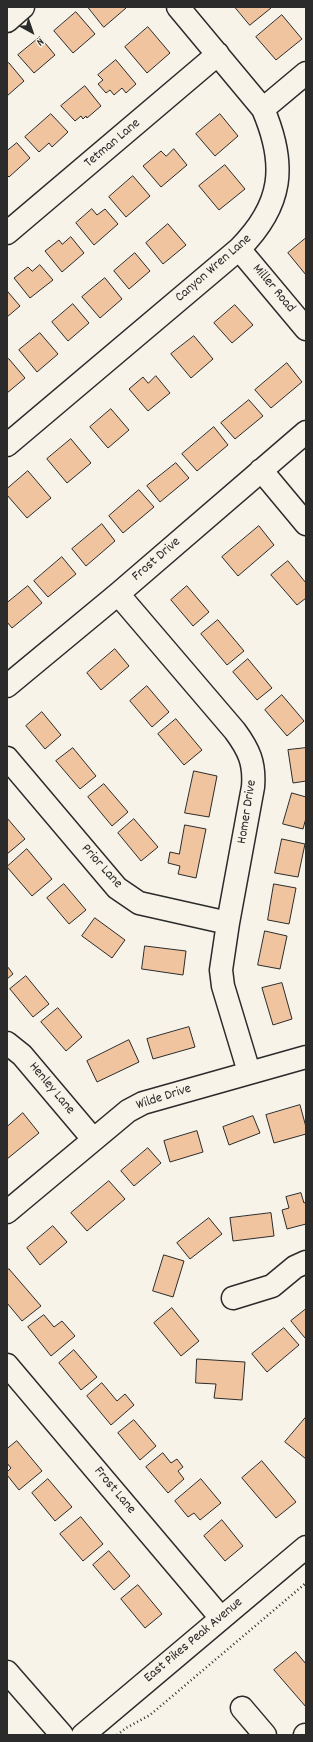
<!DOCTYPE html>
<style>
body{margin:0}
#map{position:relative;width:313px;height:1742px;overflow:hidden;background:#f7f3e8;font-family:Dekko,sans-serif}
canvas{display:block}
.frame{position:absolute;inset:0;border:8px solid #2b2b2b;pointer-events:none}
.north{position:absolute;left:12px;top:12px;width:40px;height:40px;-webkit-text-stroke:3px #f7f3e8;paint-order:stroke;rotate:140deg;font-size:11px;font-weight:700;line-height:16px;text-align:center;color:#2b2b2b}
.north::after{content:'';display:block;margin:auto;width:14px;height:18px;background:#2b2b2b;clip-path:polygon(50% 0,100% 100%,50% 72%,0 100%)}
</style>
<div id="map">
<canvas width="313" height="1742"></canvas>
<div class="frame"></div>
<div class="north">N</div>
</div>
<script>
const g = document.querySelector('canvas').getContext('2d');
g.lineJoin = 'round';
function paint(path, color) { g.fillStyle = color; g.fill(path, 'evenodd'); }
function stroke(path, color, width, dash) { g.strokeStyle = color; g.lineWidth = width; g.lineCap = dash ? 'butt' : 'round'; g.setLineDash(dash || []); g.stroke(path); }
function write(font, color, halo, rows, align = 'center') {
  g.font = font + ' Dekko,sans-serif'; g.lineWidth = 3.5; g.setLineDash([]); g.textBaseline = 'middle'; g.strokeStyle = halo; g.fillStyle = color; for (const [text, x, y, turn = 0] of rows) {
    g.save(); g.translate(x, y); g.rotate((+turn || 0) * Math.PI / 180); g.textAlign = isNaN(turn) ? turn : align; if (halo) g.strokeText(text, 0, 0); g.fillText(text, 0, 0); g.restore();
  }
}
const building = new Path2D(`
 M88 7H125L126 8 104 27Z
 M235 7H270L271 8 250 25Z
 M76 12 95 34 73 53 54 31Z
 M282 15 302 39 276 60 256 37Z
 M148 27 170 53 147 73 125 47Z
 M40 37 55 55 34 73 18 55Z
 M116 60 136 84 126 93 122 88 114 95 110 90 106 93 98 84 103 80 98 75Z
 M9 63 24 81 7 96V64Z
 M85 86 101 106 87 118 86 116 83 119 81 116 75 121 61 106Z
 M51 114 68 132 52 147 49 143 39 152 25 137Z
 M220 114 238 136 215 156 196 134Z
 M17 143 30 158 9 177 7 175V151Z
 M174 149 187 165 161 187 143 166 161 151 166 156Z
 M225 165 245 189 219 210 199 186Z
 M133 176 150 196 126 217 109 197Z
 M92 209 97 215 105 209 118 224 94 245 76 223Z
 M168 224 186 245 163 264 146 243Z
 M71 237 84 253 62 272 45 251 59 240 62 244Z
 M306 238V275L288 253Z
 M135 253 150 271 129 289 114 271Z
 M40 265 53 280 30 298 14 278 28 267 32 271Z
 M105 278 122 299 100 318 82 297Z
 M8 292 20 306 7 317V293Z
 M73 304 89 323 68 341 52 322Z
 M235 305 253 325 232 343 214 323Z
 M40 333 58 354 37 372 19 350Z
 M194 336 213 359 191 378 171 354Z
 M9 359 25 378 7 393V360Z
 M287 363 302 382 271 408 255 390Z
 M156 376 170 393 148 411 129 389 143 377 148 383Z
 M249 400 263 416 235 439 221 423Z
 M111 409 129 430 108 448 90 427Z
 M214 427 228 445 197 471 182 454Z
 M71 439 91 463 67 483 47 459Z
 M176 463 189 478 160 502 147 486Z
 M28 471 51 498 27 518 7 495V489Z
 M139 490 154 507 123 533 109 516Z
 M102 524 115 541 86 566 72 549Z
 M259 526 274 545 238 576 222 557Z
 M62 557 76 574 48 597 34 581Z
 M288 561 306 583V598L297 605 271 575Z
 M28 586 42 603 12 628 7 622V603Z
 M187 586 209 612 193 626 171 600Z
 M218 620 244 651 227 665 201 634Z
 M115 649 129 666 101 690 87 673Z
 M248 659 272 688 257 700 233 672Z
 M147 686 169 712 152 727 130 701Z
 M282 695 304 721 287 736 265 710Z
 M42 712 61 735 45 749 26 726Z
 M176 719 202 750 184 765 158 734Z
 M73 748 96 776 80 789 56 761Z
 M306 748V781L293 783 288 750Z
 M194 771 217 776 209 817 185 813Z
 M104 784 128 812 112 826 88 797Z
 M292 793 306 797V818L303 829 283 824Z
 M7 818 25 839 7 854Z
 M134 819 158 847 141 861 118 833Z
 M185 825 206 829 196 878 178 874 180 866 168 863 170 852 179 854Z
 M282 839 305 844 298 877 275 873Z
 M27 849 52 879 32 896 7 867Z
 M64 884 86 910 69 924 47 898Z
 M274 884 296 888 289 924 268 920Z
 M95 918 125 940 112 958 82 936Z
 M265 931 287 936 280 969 258 965Z
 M145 946 186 951 183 975 142 969Z
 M7 966 13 974 7 979Z
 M26 976 49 1004 33 1017 10 989Z
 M282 983 292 1019 273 1025 262 988Z
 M58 1008 82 1037 66 1051 41 1022Z
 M189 1027 195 1047 153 1059 147 1039Z
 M129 1040 139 1062 97 1082 87 1061Z
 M300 1105 306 1127V1134L274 1143 266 1115Z
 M23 1113 39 1133 7 1159V1127Z
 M253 1116 260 1133 229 1145 223 1127Z
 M197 1131 203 1152 170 1162 164 1141Z
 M148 1148 161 1163 134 1186 121 1171Z
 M109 1181 125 1199 87 1231 71 1213Z
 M301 1193 304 1203 306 1202V1224L287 1229 282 1210 289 1208 286 1197Z
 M271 1213 274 1236 233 1241 230 1218Z
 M209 1218 222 1234 190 1259 177 1243Z
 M53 1226 67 1242 40 1265 27 1248Z
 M164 1255 184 1261 173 1297 153 1291Z
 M9 1269 41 1306 22 1321 7 1303V1271Z
 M172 1308 199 1341 181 1356 154 1323Z
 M306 1309V1338H305L291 1321Z
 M44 1315 54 1327 62 1321 75 1336 51 1356 28 1327Z
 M284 1328 299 1345 267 1372 252 1354Z
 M74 1350 97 1377 81 1390 59 1363Z
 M197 1359 245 1362 242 1400 214 1398 216 1384 196 1383Z
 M102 1383 117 1401 125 1394 134 1405 111 1425 87 1396Z
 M306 1417V1459L285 1442Z
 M134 1420 156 1446 140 1460 118 1433Z
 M17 1441 42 1471 19 1490 7 1475V1472L11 1468 7 1463V1449Z
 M163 1453 171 1463 177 1459 183 1467 178 1471 184 1479 168 1493 146 1467Z
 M262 1461 296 1502 276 1518 242 1478Z
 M48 1479 72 1507 55 1521 32 1493Z
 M201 1479 221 1503 200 1520 194 1513 188 1517 175 1501Z
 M81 1517 103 1544 83 1561 60 1534Z
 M222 1520 243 1546 225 1561 204 1536Z
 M109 1551 130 1576 114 1590 93 1565Z
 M138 1585 162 1614 145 1628 121 1599Z
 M296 1652 306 1664V1707L274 1670Z`);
const path = new Path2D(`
 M117 1735 126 1728 150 1715 306 1583`);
const minor = new Path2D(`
 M7 21 23 7
 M263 109 306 73
 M7 233 218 54
 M239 249 306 329
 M7 445 239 249C283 205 287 165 263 109L178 7
 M261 470 306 524
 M118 594 235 731C249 750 255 763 253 787L228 923 221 970 223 986 249 1072
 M7 686 118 594 306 432
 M7 758 117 888 139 903 228 923
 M7 1043 22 1055 93 1139
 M7 1212 128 1111 143 1103 306 1057
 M233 1298 272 1286 295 1267 306 1262
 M7 1365 221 1618
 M7 1672 62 1735
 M242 1708 265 1735
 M83 1735 306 1547
 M305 1735H306`);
const streetNames = [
 ["Tetman Lane",113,144,-40],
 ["Canyon Wren Lane",214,269,-41],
 ["Miller Road",273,289,50],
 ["Frost Drive",157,560,-41],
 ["Homer Drive",248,812,-81],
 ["Prior Lane",101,867,48],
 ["Henley Lane",51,1089,50],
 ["Wilde Drive",164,1098,-18],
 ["Frost Lane",114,1491,50],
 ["East Pikes Peak Avenue",194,1641,-40]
];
paint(building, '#f1c4a0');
stroke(building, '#2b2b2b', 1);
stroke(minor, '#2b2b2b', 25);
stroke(path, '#2b2b2b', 2.5, [1, 3]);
stroke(minor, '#f7f3e8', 22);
write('14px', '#2b2b2b', '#f7f3e8', streetNames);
</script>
